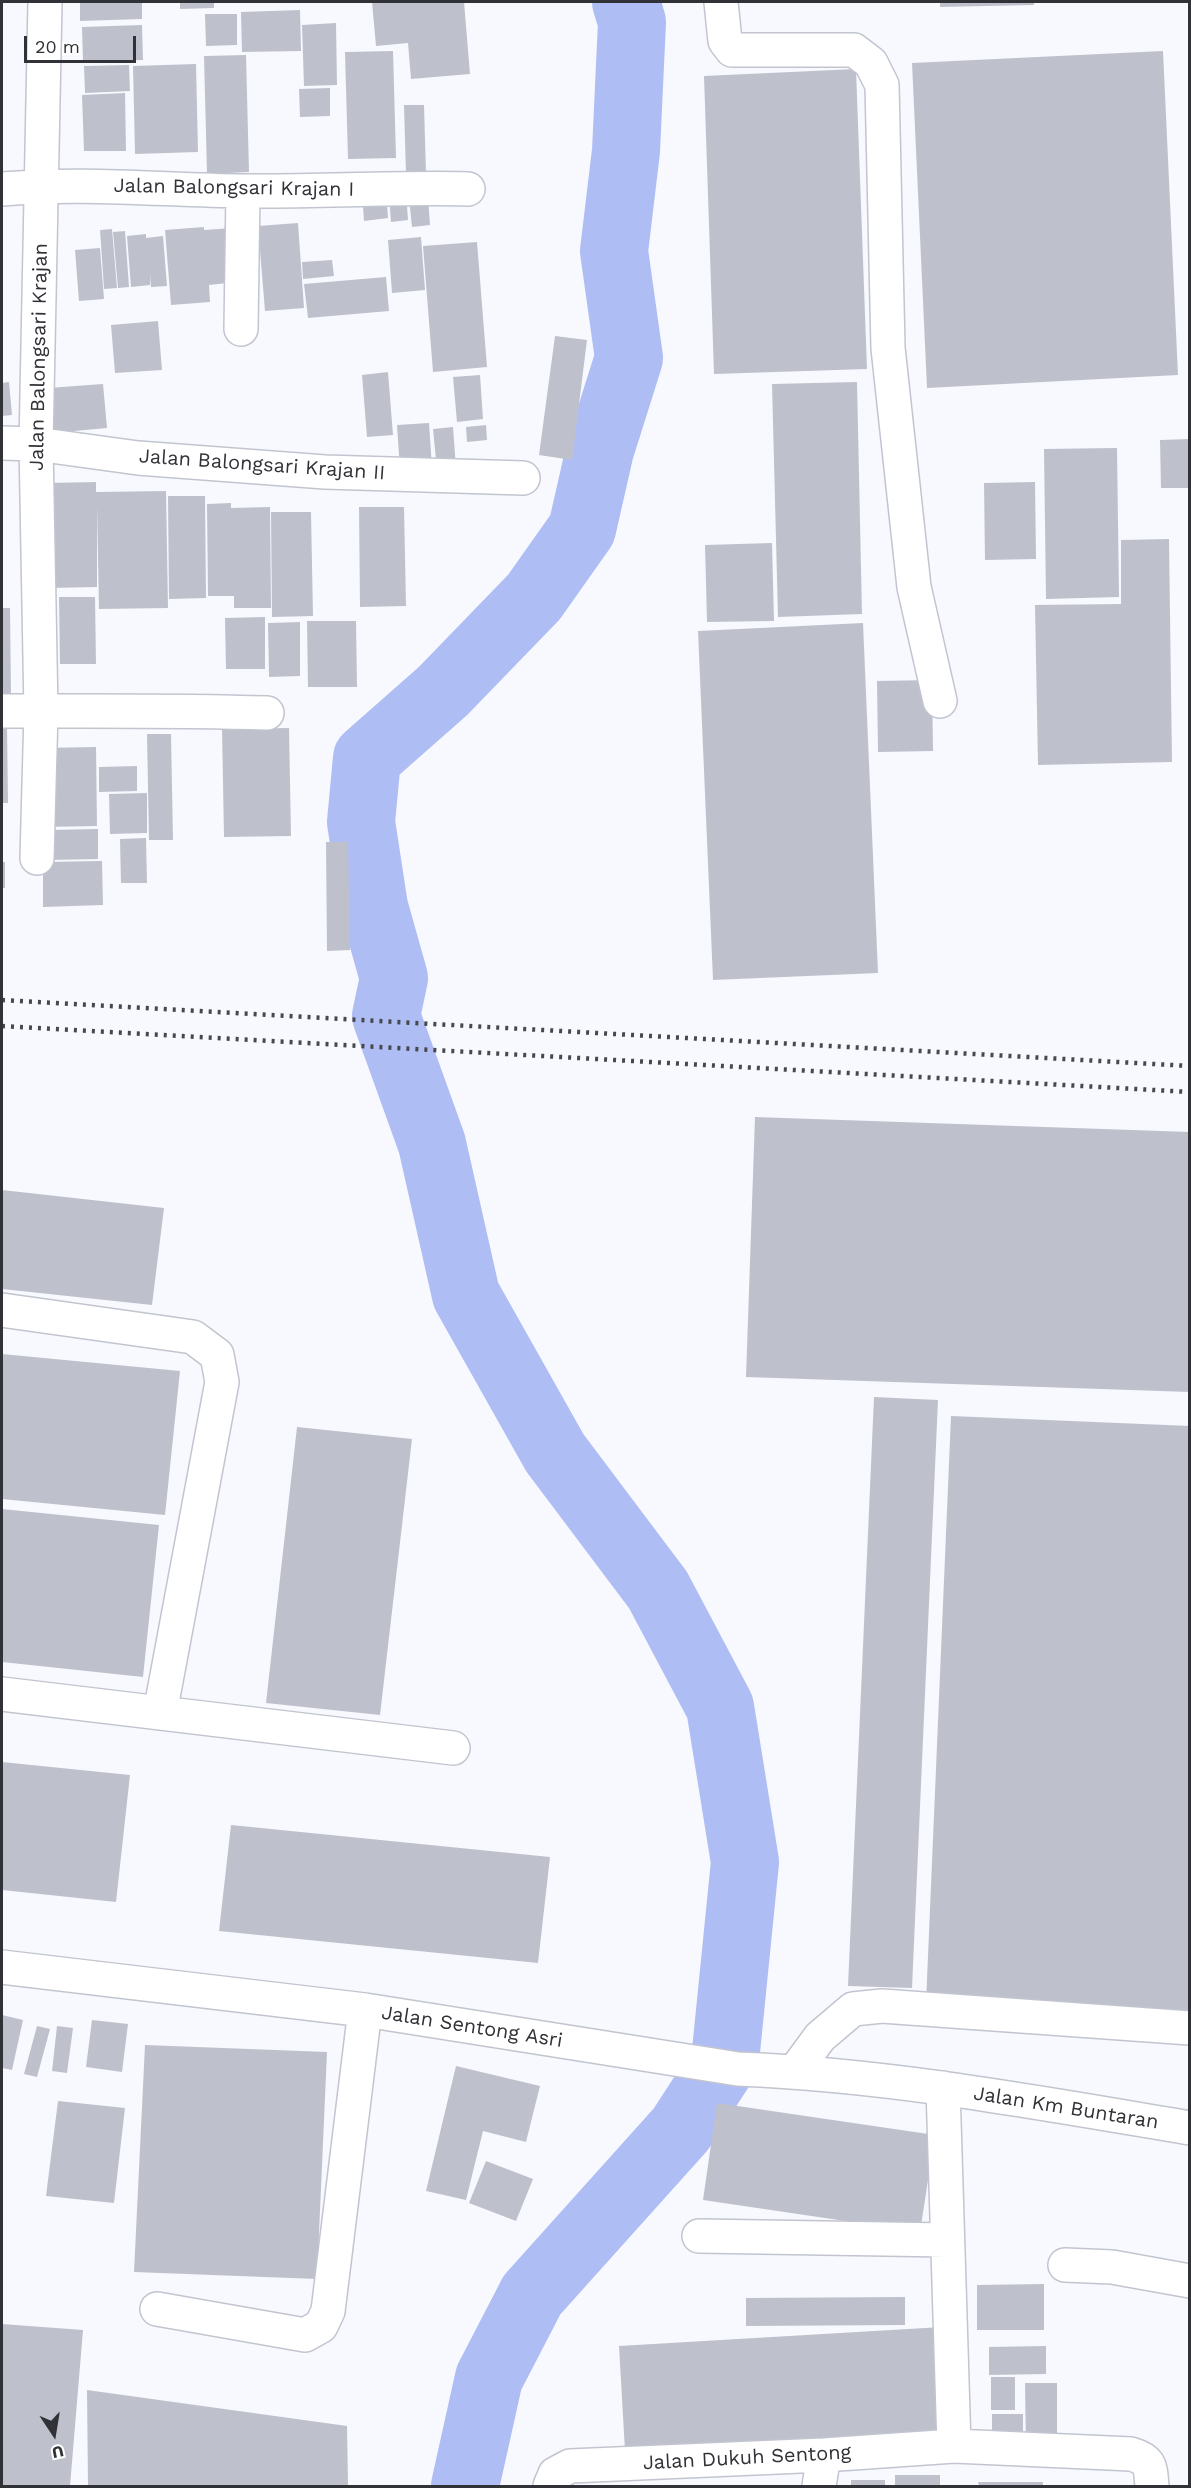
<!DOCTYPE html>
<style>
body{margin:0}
#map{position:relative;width:1191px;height:2488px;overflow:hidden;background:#f8f9fe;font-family:"Work Sans",sans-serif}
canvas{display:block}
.frame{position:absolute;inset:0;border:3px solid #313237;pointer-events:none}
.north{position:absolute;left:24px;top:2404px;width:60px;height:60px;-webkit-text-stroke:4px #fff;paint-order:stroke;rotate:168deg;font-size:16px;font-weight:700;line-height:24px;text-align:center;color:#313237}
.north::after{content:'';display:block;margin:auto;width:21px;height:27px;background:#313237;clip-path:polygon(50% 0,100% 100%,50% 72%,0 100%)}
.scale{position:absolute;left:24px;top:36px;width:112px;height:27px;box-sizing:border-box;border:3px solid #313237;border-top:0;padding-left:8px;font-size:18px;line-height:21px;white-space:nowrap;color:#313237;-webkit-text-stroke:4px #fff;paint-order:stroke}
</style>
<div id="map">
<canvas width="1191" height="2488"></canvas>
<div class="frame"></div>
<div class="north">U</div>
<div class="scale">20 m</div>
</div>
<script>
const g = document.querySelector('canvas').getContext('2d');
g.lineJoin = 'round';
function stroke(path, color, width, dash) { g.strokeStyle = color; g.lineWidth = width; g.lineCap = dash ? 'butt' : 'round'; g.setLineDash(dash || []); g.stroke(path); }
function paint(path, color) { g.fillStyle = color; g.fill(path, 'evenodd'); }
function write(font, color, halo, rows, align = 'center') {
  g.font = font + ' "Work Sans",sans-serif'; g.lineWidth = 4.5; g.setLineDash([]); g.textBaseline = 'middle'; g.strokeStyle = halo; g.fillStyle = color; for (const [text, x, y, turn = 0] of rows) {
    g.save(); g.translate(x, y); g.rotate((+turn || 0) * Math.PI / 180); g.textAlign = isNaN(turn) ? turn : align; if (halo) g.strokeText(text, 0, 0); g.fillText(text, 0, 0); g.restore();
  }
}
const river = new Path2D(`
 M465 2486 489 2378 532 2295 681 2129 725 2061 745 1862 720 1707 658 1590 555 1453 466 1295 432 1144 386 1016 394 978 374 907 361 822 367 758 443 691 534 597 582 529 600 450 629 358 614 251 626 151 632 22 626 2`);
const building = new Path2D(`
 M80 2H142V19L80 21Z
 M180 2H214V8L180 9Z
 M372 2H464L470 74 411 79 408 43 376 46Z
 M940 2H1034V5L940 7Z
 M300 10 301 51 242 52 241 12Z
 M205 14H237V45L206 46Z
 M336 23 337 85 304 86 302 25Z
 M142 25 143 60 83 61 82 27Z
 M393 51 396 158 348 159 345 52Z
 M1163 51 1178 375 927 388 912 63Z
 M246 55 249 172 207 174 204 56Z
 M196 64 198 152 135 154 133 66Z
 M129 65 130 91 85 93 84 66Z
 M856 69 867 369 714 374 704 76Z
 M330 88V116L300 117 299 89Z
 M125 93 126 151H84L82 95Z
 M404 105H424L426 174 406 175Z
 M386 190 388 218 364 221 362 192Z
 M406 192 408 220 391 222 389 194Z
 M428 197 430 225 412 227 409 198Z
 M298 223 304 308 265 311 258 226Z
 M204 227V230L233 228 237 282 209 285 210 302 171 305 165 230Z
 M112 229 117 288 104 289 100 230Z
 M125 231 129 287 118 288 113 232Z
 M146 234V238L163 236 167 286 151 287 150 275V285L131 287 127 236Z
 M421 237 425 290 392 293 388 240Z
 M477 242 487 367 433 372 423 246Z
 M100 248 104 299 79 301 75 250Z
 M332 260 334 276 303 279 302 262Z
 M386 277 389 311 308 318 304 284Z
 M158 321 162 370 115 373 111 325Z
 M555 336 587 340 572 460 539 455Z
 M388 372 393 435 367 437 362 375Z
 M480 375 483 419 457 422 453 377Z
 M9 382 12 415 2 416V383Z
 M857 382 862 614 778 617 772 384Z
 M103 384 107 428 52 433 48 388Z
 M429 423 432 468 400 470 397 425Z
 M486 425 487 440 467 442 466 427Z
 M453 427 456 468 437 470 433 429Z
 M1190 439V488H1161L1160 440Z
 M1117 448 1119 597 1046 599 1044 449Z
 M96 482V492L166 491 168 608 99 609 97 505V587L48 588 47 483Z
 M1035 482 1036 559 985 560 984 483Z
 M168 496H205L206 598 169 599Z
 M231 503V508L270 507 271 608H234V596H208L207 504Z
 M359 507H404L406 606 360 607Z
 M271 512H311L313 616 272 617Z
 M1169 539 1172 762 1038 765 1035 605 1121 604V540Z
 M772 543 774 621 707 622 705 545Z
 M59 597H95L96 664H60Z
 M2 608H10L11 698H2Z
 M265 617V669H226L225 618Z
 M307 621H356L357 687H308Z
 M300 622V676L269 677 268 623Z
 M863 623 878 973 713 980 698 631Z
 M932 680 933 751 878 752 877 681Z
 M2 727H7L8 803H2Z
 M289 728 291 836 224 837 222 729Z
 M147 734H171L173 840H149Z
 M96 747 97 826 43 827 42 748Z
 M137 766V791L99 792V767Z
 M147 793V833L110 834 109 794Z
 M98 829V859L48 860V830Z
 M146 838 147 883H121L120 839Z
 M326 842H348L350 950 327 951Z
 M102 861 103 905 43 907V862Z
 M2 862H5V888H2Z
 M755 1117 1190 1132V1392L746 1377Z
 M2 1190 164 1208 152 1305 2 1289Z
 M2 1354 180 1371 165 1515 2 1499Z
 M874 1397 938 1400 912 1988 848 1986Z
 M951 1416 1190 1426V2014L926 2003Z
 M297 1427 412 1439 380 1715 266 1703Z
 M2 1509 159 1525 143 1677 2 1662Z
 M2 1762 130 1775 116 1902 2 1890Z
 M231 1825 550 1857 538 1963 219 1931Z
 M2 2015 23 2020 12 2070 2 2068Z
 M92 2020 128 2024 122 2072 86 2067Z
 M37 2026 50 2029 37 2077 24 2074Z
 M57 2026 73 2028 67 2073 52 2071Z
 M145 2045 327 2052 317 2279 134 2272Z
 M456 2066 540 2086 526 2142 483 2131 466 2200 426 2191Z
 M58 2101 125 2108 114 2203 46 2196Z
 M717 2103 935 2135 920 2232 703 2200Z
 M486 2161 533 2179 516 2221 469 2203Z
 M1044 2284V2330H977V2285Z
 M905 2297V2325L746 2326V2298Z
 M2 2324 83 2330 70 2486H2Z
 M942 2327 948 2431 625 2451 619 2346Z
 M1046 2346V2374L989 2375V2347Z
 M991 2377H1015V2410H991Z
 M1025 2383H1057V2449H1026Z
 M87 2390 347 2426 348 2486H88Z
 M992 2414H1023V2445H992Z
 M895 2475H940V2486H895Z
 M851 2480H885V2486H851Z
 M978 2482H1043V2486H979Z`);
const minor = new Path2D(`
 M721 2 725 41 732 50H854L871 63 882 85 888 348 914 587 940 701
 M2 189C82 182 163 190 244 191 318 192 393 187 468 189
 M241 329 243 191
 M2 443 36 444 138 458 325 472 523 478
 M2 711C90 711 178 710 267 713
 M37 858 41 712 36 444 45 2
 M2 1310 193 1337 217 1355 222 1382 160 1713
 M2 1694 453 1748
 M2 1967 365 2010 738 2069C890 2075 1040 2103 1190 2128
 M795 2071 820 2037 853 2009 882 2006 1190 2028
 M943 2088 954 2446 1131 2454C1152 2460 1150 2467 1152 2486
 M699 2236 947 2240
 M1065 2265 1112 2267 1190 2281
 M157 2309 305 2335 321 2326 328 2311 365 2010
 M550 2486 555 2474 570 2466 824 2455 954 2446
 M819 2486 824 2455`);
const rail = new Path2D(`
 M2 1000 1190 1066
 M2 1026 1190 1092`);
const streetNames = [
 ["Jalan Balongsari Krajan I",234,188,1],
 ["Jalan Balongsari Krajan",39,357,-89],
 ["Jalan Balongsari Krajan II",262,465,4],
 ["Jalan Sentong Asri",472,2027,9],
 ["Jalan Km Buntaran",1066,2108,9],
 ["Jalan Dukuh Sentong",747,2458,-3]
];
stroke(river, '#afbdf5', 68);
paint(building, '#bec1cc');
stroke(minor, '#c2c5d0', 36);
stroke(minor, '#fff', 33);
stroke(rail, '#47484d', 4.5, [3, 6]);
write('20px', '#313237', '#fff', streetNames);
</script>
